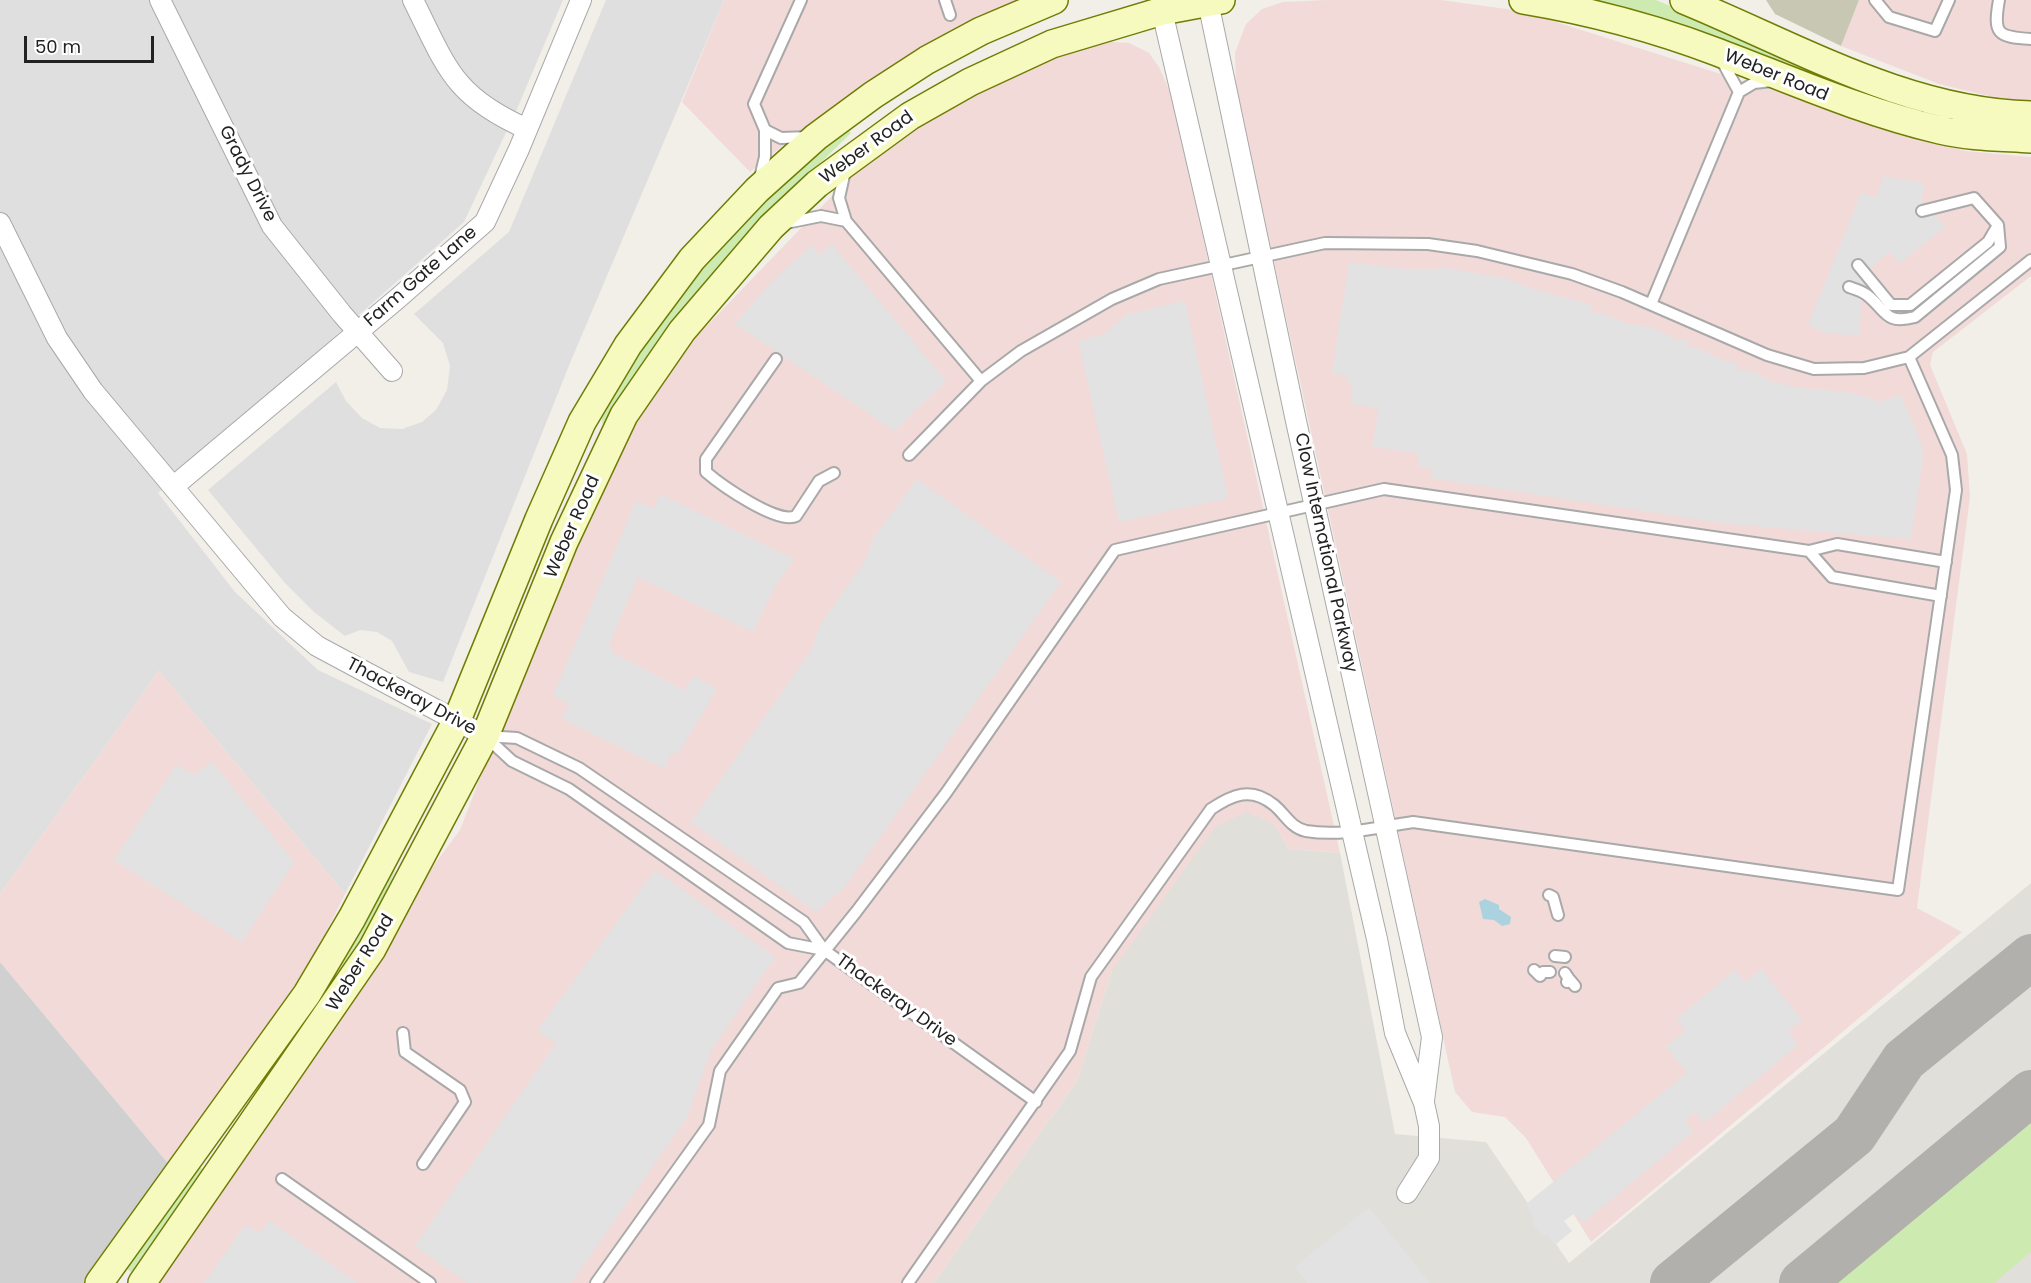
<!DOCTYPE html>
<style>
body{margin:0}
#map{position:relative;width:2031px;height:1283px;overflow:hidden;background:#f2efe9;font-family:Poppins,sans-serif}
canvas{display:block}
.scale{position:absolute;left:24px;top:36px;width:130px;height:27px;box-sizing:border-box;border:3px solid #222;border-top:0;padding-left:8px;font-size:18px;line-height:21px;white-space:nowrap;color:#222;-webkit-text-stroke:4px #fff;paint-order:stroke}
</style>
<div id="map">
<canvas width="2031" height="1283"></canvas>
<div class="scale">50 m</div>
</div>
<script>
const g = document.querySelector('canvas').getContext('2d');
g.lineJoin = 'round';
function paint(path, color) { g.fillStyle = color; g.fill(path, 'evenodd'); }
function stroke(path, color, width, dash) { g.strokeStyle = color; g.lineWidth = width; g.lineCap = dash ? 'butt' : 'round'; g.setLineDash(dash || []); g.stroke(path); }
function write(font, color, halo, rows, align = 'center') {
  g.font = font + ' Poppins,sans-serif'; g.lineWidth = 6; g.setLineDash([]); g.textBaseline = 'middle'; g.strokeStyle = halo; g.fillStyle = color; for (const [text, x, y, turn = 0] of rows) {
    g.save(); g.translate(x, y); g.rotate((+turn || 0) * Math.PI / 180); g.textAlign = isNaN(turn) ? turn : align; if (halo) g.strokeText(text, 0, 0); g.fillText(text, 0, 0); g.restore();
  }
}
const residential = new Path2D(`
 M0 0H563L517 109 464 222 158 493 235 592 318 670 432 724 345 894 159 671 0 894Z
 M606 0H724L570 363 443 682 409 672 392 641 377 632 360 630 345 636 314 612 284 582 208 490 336 382 346 401 362 418 380 428 402 429 422 422 436 410 447 390 450 366 443 343 414 314 509 232Z`);
const commercial = new Path2D(`
 M724 0H1024L893 66 815 120 750 172 682 102Z
 M1326 0H1441L1521 11 1965 151 2031 157V276L1933 352 1930 365 1967 454 1970 497 1917 908 1962 932 1591 1242 1526 1138 1505 1117 1472 1112 1455 1092 1236 88 1235 53 1246 24 1262 9 1283 2Z
 M1859 0H2031V100H2005L1939 84 1841 46Z
 M1112 42 1129 43 1149 53 1159 67 1171 94 1340 853 1289 849 1275 825 1112 971 1077 1081 934 1283H154L414 892 460 830 519 676 625 437 655 388 697 336 855 172 920 125 1005 79 1077 49Z
 M159 671 345 894 295 994 171 1167 0 962V894Z`);
const religious = new Path2D(`
 M0 962 171 1167 88 1283H0Z`);
const airport = new Path2D(`
 M1247 812 1275 825 1289 849 1340 853 1395 1134 1486 1142 1569 1263 2031 883V1283H934L1077 1081 1112 971 1215 827Z`);
const construction = new Path2D(`
 M1766 0H1859L1841 46 1775 14Z`);
const grass = new Path2D(`
 M1579 0H1656L1904 103 1902 110Z
 M847 128 851 133 806 177 605 425 602 423C598 382 733 229 766 196 791 171 820 150 847 128Z
 M393 869 395 871 374 922 339 971 336 969Z
 M2031 1107V1252L1994 1283H1825Z
 M199 1167 203 1169 173 1221 135 1275 127 1269Z`);
const parking = new Path2D(`
 M1883 176 1924 183 1921 199 1945 227 1900 263 1889 252 1869 269 1861 302 1860 335 1828 334 1808 325 1861 193 1877 198Z
 M832 244 946 381 895 431 735 324 774 279 812 245 819 255Z
 M1349 262 1410 270 1446 268 1508 279 1530 288 1592 305 1591 312 1606 315 1628 324 1654 328 1676 339 1689 341 1688 347 1700 349 1722 360 1738 363 1737 370 1752 371 1773 382 1799 388 1847 392 1882 402 1900 394 1920 439 1923 457 1911 539 1727 524 1431 478 1432 469 1419 467 1418 453 1373 447 1378 408 1351 404 1352 389 1344 375 1332 373Z
 M1185 301 1228 498 1119 522 1078 341 1104 334 1125 315Z
 M917 479 1061 582 844 888 816 912 691 822 812 649 820 625 865 561 874 537Z
 M660 494 794 559 773 590 753 632 638 577 609 645 615 654 684 690 694 676 717 689 680 751 670 755 665 769 562 719 569 704 553 696 636 501 654 509Z
 M211 761 294 862 242 942 114 860 176 765 195 775Z
 M655 870 775 957 712 1049 686 1119 571 1283H467L415 1246 556 1043 537 1031Z
 M1761 969 1802 1020 1788 1032 1798 1045 1704 1123 1695 1112 1685 1120 1693 1132 1583 1223 1575 1213 1564 1221 1572 1231 1555 1245 1546 1234 1543 1237 1531 1221 1534 1218 1526 1204 1687 1073 1666 1047 1685 1031 1676 1019 1735 970 1745 982Z
 M1369 1207 1430 1283H1307L1294 1267Z
 M269 1220 357 1283H204L245 1225 260 1233Z`);
const water = new Path2D(`
 M1485 899 1499 905V909L1511 917 1510 924 1502 926 1494 920 1483 919 1479 902Z`);
const taxiway = new Path2D(`
 M1673 1283 1854 1135 1904 1060 2031 957
 M1802 1283 2031 1093`);
const lane = new Path2D(`
 M945 0 950 15
 M1875 0 1889 17 1935 31 1949 0
 M1999 0C1993 34 1997 37 2031 39
 M1722 61 1739 92 1754 83 1772 81
 M765 130 754 104 801 0
 M759 182 765 157V130L781 138 809 137
 M846 221 981 381
 M786 223 821 216 846 221 839 198 845 171
 M1858 265 1891 305H1910L1988 242 1998 225
 M1849 287C1855 289 1862 291 1867 295 1887 311 1885 325 1915 317L2000 247 1998 225 1974 198 1922 211
 M1651 304 1739 92
 M776 359 706 459V472C721 485 778 525 796 516L819 481 834 473
 M909 455 981 381 1021 351 1112 299 1159 279 1325 243 1428 244 1477 251 1572 274 1622 292 1767 355 1814 369 1864 368 1909 357 2031 260
 M1809 551 1832 577 1941 596
 M485 736 512 761 569 789 788 943 824 950 1036 1102
 M485 736 517 738 579 768 804 922 824 950
 M1549 895 1553 897 1558 915
 M1555 956 1565 957
 M1534 970 1540 976 1543 972H1550
 M1565 973 1569 979 1567 982 1570 980 1575 986
 M403 1033 405 1052 460 1090 465 1102 423 1164
 M282 1179 430 1283
 M596 1283 709 1125 720 1071 778 988 799 983 856 912 946 793 1115 550 1384 489 1809 551 1837 544 1946 562
 M908 1283 1070 1051 1091 977 1211 809C1232 795 1251 786 1274 805 1285 814 1291 828 1306 831 1341 837 1379 827 1413 822L1898 890 1956 490 1952 455 1909 357`);
const street = new Path2D(`
 M160 0 272 226 342 314 392 371
 M413 0C447 68 453 96 527 129
 M1208 2 1296 421 1432 1037 1424 1101
 M1162 11 1377 939 1395 1033 1424 1103 1429 1126V1158L1407 1193
 M0 223 57 338 93 391 282 617 317 646 485 736
 M173 487 397 299 485 222 519 149 581 0`);
const secondary = new Path2D(`
 M1523 0C1589 11 1654 28 1717 52 1791 80 1863 112 1940 130 1969 137 2001 137 2031 139
 M1684 0C1796 46 1907 112 2031 115
 M99 1283 307 994 352 918 457 720 539 519 582 422 628 345 692 259 757 190 816 137 873 95 927 60 981 31 1054 0
 M142 1283 372 949 485 736 564 542 624 415 682 331 771 227 817 184 910 116 970 82 1052 44 1162 11 1221 0`);
const streetNames = [
 ["Weber Road",1776,76,22],
 ["Weber Road",867,148,-36],
 ["Grady Drive",247,174,63],
 ["Farm Gate Lane",421,277,-41],
 ["Weber Road",573,527,-66],
 ["Clow International Parkway",1325,553,78],
 ["Thackeray Drive",411,697,28],
 ["Weber Road",361,963,-58],
 ["Thackeray Drive",896,1001,36]
];
paint(residential, '#e0dfdf');
paint(commercial, '#f2dad9');
paint(religious, '#d0d0d0');
paint(airport, '#e1dfda');
paint(construction, '#c7c7b4');
paint(grass, '#cdebb0');
paint(parking, '#e2e2e2');
paint(water, '#aad3df');
stroke(taxiway, '#b1b0ac', 46);
stroke(lane, '#a9a9a9', 14);
stroke(street, '#a9a9a9', 22);
stroke(secondary, '#707d05', 30);
stroke(lane, '#fff', 10);
stroke(street, '#fff', 20);
stroke(secondary, '#f7fabf', 27);
write('18px', '#222', '#fff', streetNames);
</script>
